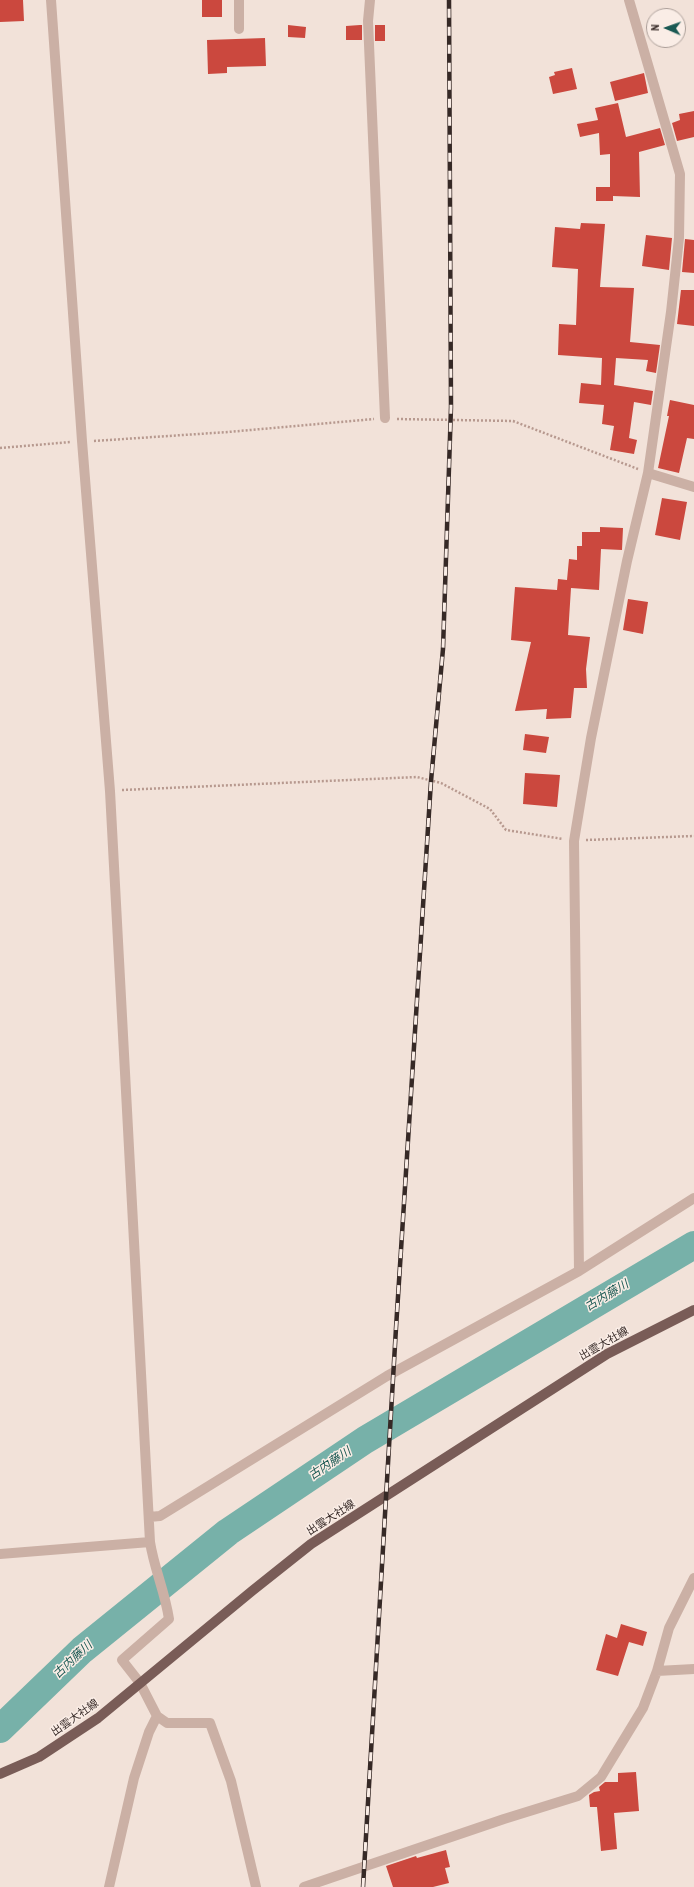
<!DOCTYPE html>
<meta charset="utf-8">
<style>
body{margin:0}
#map{position:relative;width:694px;height:1887px;overflow:hidden;background:#f2e2d9;font-family:"Archivo Narrow",sans-serif}
canvas{display:block}
.north{position:absolute;left:646px;top:8px;width:40px;height:40px;box-sizing:border-box;background:#faede6;border:1px solid #ac9f99;border-radius:50%;rotate:272deg;font-size:11px;font-weight:700;line-height:16px;text-align:center;color:#362926}
.north::after{content:'';display:block;margin:auto;width:14px;height:18px;background:#1a5953;clip-path:polygon(50% 0,100% 100%,50% 72%,0 100%)}
</style>
<div id="map">
<canvas width="694" height="1887"></canvas>
<div class="north">N</div>
</div>
<script>
const g = document.querySelector('canvas').getContext('2d');
g.lineJoin = 'round';
function stroke(path, color, width, dash) { g.strokeStyle = color; g.lineWidth = width; g.lineCap = dash ? 'butt' : 'round'; g.setLineDash(dash || []); g.stroke(path); }
function paint(path, color) { g.fillStyle = color; g.fill(path, 'evenodd'); }
function write(font, color, halo, rows, align = 'center') {
  g.font = font + ' "Archivo Narrow","Noto Sans JP",sans-serif'; g.lineWidth = 3; g.setLineDash([]); g.textBaseline = 'middle'; g.strokeStyle = halo; g.fillStyle = color; for (const [text, x, y, turn = 0] of rows) {
    g.save(); g.translate(x, y); g.rotate((+turn || 0) * Math.PI / 180); g.textAlign = isNaN(turn) ? turn : align; if (halo) g.strokeText(text, 0, 0); g.fillText(text, 0, 0); g.restore();
  }
}
const river = new Path2D(`
 M0 1729 82 1650 228 1532 365 1440 694 1245`);
const building = new Path2D(`
 M0 0H23L24 21 0 22Z
 M202 0H222V17H202Z
 M288 25 306 27 305 38 288 37Z
 M360 25H362V40H346V26Z
 M375 25H385V41H375Z
 M265 38 266 66 227 67V73L208 74 207 40Z
 M572 68 577 89 553 94 549 77 555 75 554 72Z
 M644 73 648 93 615 101 610 82Z
 M618 103 626 137 660 128 665 145 639 152 640 197 613 196V201H596V187H610V154L600 155 599 133 580 137 577 124 598 120 595 108Z
 M694 111V137L677 141 672 123 680 120 679 114Z
 M581 223 605 224 600 287 634 288 630 342 660 345 656 373 646 371 648 360 616 358 614 385 653 391 651 405 634 402 629 438 637 440 634 454 610 450 614 426 602 424 604 405 579 403 581 383 601 385 602 358 558 355 559 324 576 325 578 269 552 267 555 227 580 229Z
 M646 235 672 238 669 270 642 266Z
 M685 239 694 240V273L682 272Z
 M681 290H694V326L677 324Z
 M670 400 694 405V439L687 438 679 473 658 468 669 416H667Z
 M662 498 687 502 680 540 655 535Z
 M600 527 623 528 622 550 601 549 599 590 571 588 568 635 590 637 586 669 587 688H574L571 718 546 719 547 709 515 711 531 642 511 640 515 587 557 590 558 579 567 580 569 559 577 560V546H582V532H600Z
 M628 599 648 602 643 634 623 630Z
 M525 734 549 737 546 753 523 750Z
 M525 773 560 775 557 807 523 804Z
 M621 1624 647 1632 643 1646 629 1642 618 1676 596 1670 606 1634 617 1638Z
 M636 1772 639 1811 614 1813 617 1849 601 1851 597 1807H590L589 1795 594 1792 600 1791 599 1787 605 1782H618V1773Z
 M446 1850 450 1867 445 1868 449 1883 433 1887H393L386 1866 416 1856 417 1858Z`);
const path = new Path2D(`
 M397 419 513 421 638 469
 M94 441 228 432 374 419
 M0 448 71 442
 M122 790 417 777 441 783 490 809 506 830 563 839
 M586 840 694 836`);
const street = new Path2D(`
 M51 0 82 441 110 791 150 1542C154 1568 165 1592 169 1619L122 1660 140 1683 157 1716 149 1732 134 1778 109 1887
 M239 0V29
 M370 0 368 21 385 418
 M648 473 694 487
 M579 1271 574 841 591 738 627 561 648 473 671 312 679 238 680 174 629 0
 M149 1517 160 1516 387 1376 579 1271 694 1198
 M0 1554 150 1542
 M657 1671 669 1628 694 1578
 M157 1716 167 1723H210L231 1781 256 1887
 M304 1887 504 1819 578 1796 601 1777 643 1708 657 1671 694 1669`);
const primary = new Path2D(`
 M0 1774 39 1757 98 1718 252 1591 311 1544 607 1354 694 1310`);
const rail = new Path2D(`
 M363 1887 396 1328 431 781 443 649 451 407 449 0`);
const streetNames = [
 ["出雲大社線",604,1344,-30],
 ["出雲大社線",331,1518,-33],
 ["出雲大社線",75,1718,-35]
];
const waterNames = [
 ["古内藤川",607,1296,-31],
 ["古内藤川",330,1464,-34],
 ["古内藤川",73,1660,-43]
];
stroke(river, '#77b1a9', 28);
paint(building, '#cb483e');
stroke(path, '#b7998f', 2.5, [2, 2]);
stroke(street, '#cbb0a5', 10);
stroke(primary, '#795c57', 10);
stroke(rail, '#362926', 4.5);
stroke(rail, '#faede6', 3, [9]);
write('11px', '#362926', '#faede6', streetNames);
write('italic 12px', '#1a5953', '#faede6', waterNames);
</script>
